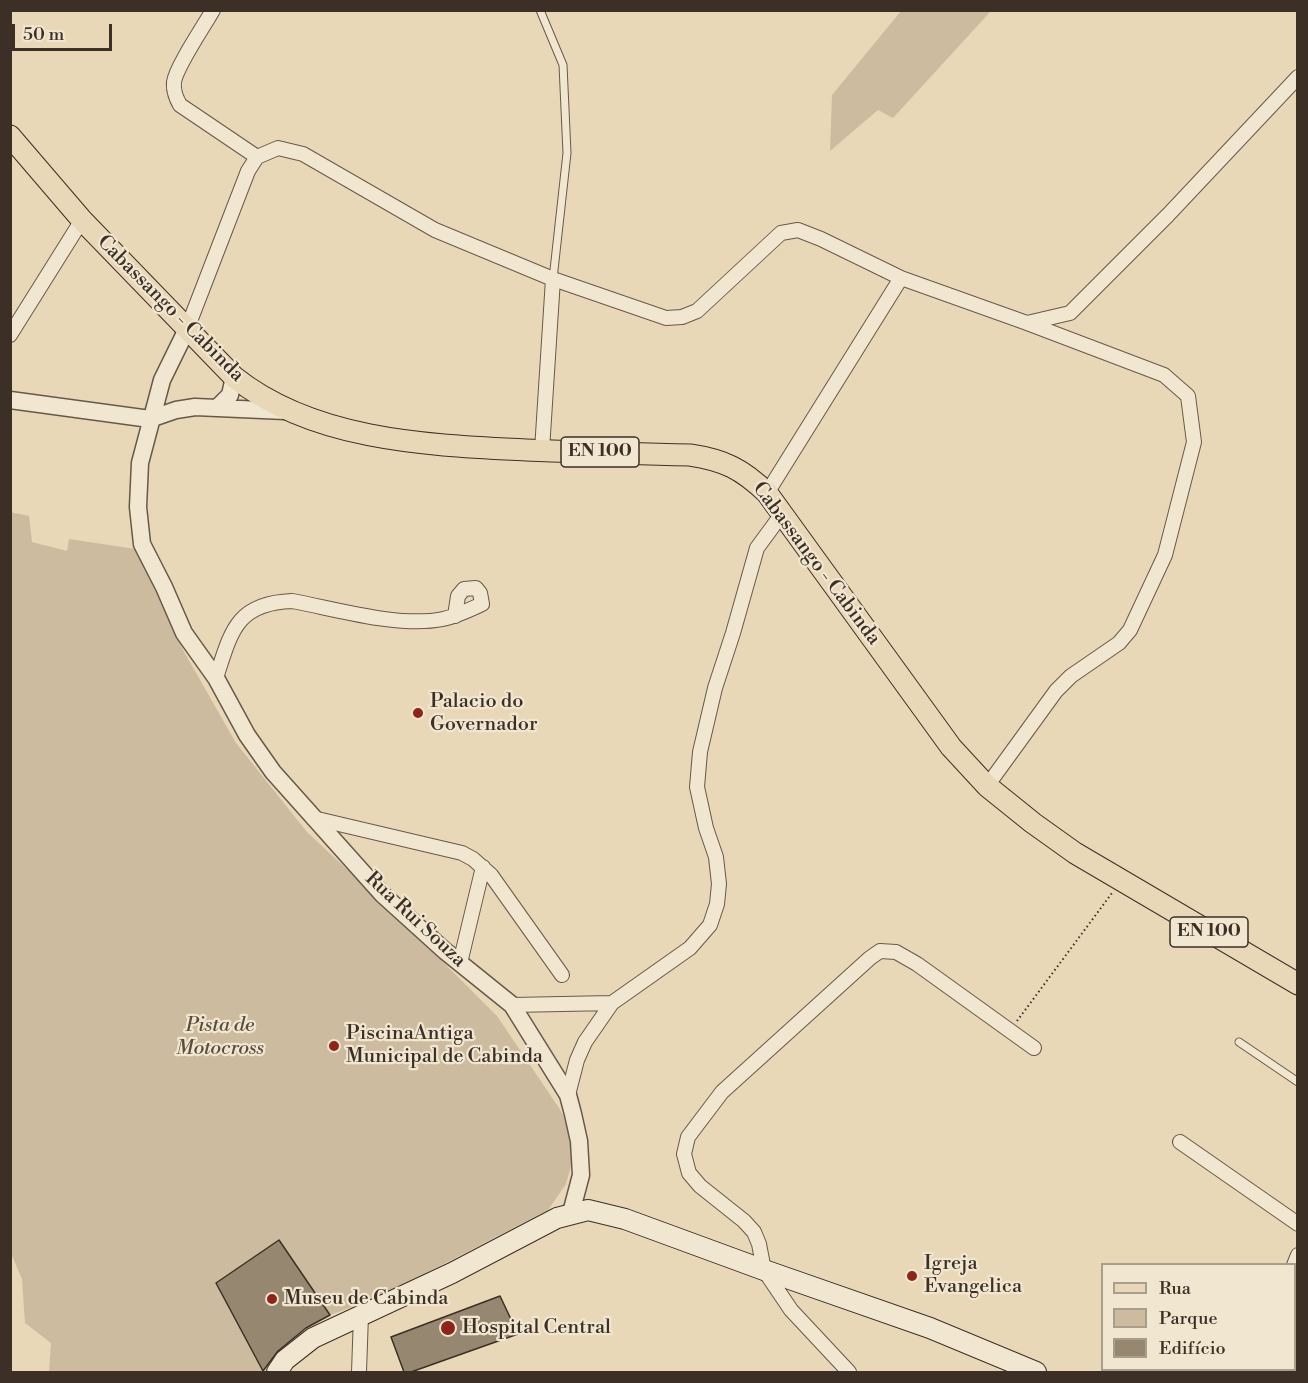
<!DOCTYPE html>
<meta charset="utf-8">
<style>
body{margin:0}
#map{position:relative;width:1308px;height:1383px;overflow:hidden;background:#e9d8b7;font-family:"Libre Bodoni",serif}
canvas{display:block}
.frame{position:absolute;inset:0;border:12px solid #3c2f25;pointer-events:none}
.legend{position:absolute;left:1101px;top:1263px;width:195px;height:108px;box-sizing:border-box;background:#f1e6d0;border:2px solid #a99d8c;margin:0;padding:8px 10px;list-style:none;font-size:18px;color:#3c2f25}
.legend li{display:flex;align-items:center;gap:12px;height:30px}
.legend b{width:30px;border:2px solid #a99d8c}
.scale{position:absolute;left:12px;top:24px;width:100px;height:27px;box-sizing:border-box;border:3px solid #3c2f25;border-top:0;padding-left:8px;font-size:18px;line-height:21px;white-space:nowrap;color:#3c2f25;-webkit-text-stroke:4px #f1e6d0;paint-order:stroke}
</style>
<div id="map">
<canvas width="1308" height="1383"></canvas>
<div class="frame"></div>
<ul class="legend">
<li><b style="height:8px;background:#e9d8b7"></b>Rua</li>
<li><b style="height:16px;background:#ccbb9e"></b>Parque</li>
<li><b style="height:16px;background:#968771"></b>Edifício</li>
</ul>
<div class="scale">50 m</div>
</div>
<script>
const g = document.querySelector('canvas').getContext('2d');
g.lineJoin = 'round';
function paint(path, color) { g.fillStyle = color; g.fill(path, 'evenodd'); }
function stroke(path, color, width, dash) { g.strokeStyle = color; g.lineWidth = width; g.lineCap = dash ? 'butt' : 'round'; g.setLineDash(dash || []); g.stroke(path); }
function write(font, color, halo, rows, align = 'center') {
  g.font = font + ' "Libre Bodoni",serif'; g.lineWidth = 4.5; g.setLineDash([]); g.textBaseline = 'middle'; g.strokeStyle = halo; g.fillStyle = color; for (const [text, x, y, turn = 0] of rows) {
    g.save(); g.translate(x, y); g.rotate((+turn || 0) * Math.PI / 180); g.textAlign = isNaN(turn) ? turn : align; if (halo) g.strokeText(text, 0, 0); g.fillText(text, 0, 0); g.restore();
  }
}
const green = new Path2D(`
 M901 11H991L893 118 878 110 830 151 832 95Z
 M10 512 29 516 32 542 67 551 69 539 136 549 183 650 236 743 307 832 398 917 497 1016 559 1108 571 1130 573 1158 566 1184 548 1210 384 1295 330 1315 279 1240 216 1283 263 1371V1372H49L51 1343 25 1323 22 1279 10 1251Z`);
const building = new Path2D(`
 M279 1240 330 1315 306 1328 278 1351 263 1371 216 1283Z
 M500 1296 518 1334 411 1372H404L391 1337Z`);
const path = new Path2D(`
 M1017 1021 1112 893`);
const service = new Path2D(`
 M540 10 563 65 567 153 553 279
 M1239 1042 1298 1082`);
const minor = new Path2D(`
 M213 10C204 26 176 67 174 82 173 91 176 98 180 105L257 157
 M187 329 248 171 257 157 278 148 303 154 435 230 553 279 666 318 682 317 697 311 781 233 798 230 821 239 901 278 1027 323 1070 313 1168 215 1298 77
 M10 335 82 220
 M542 450 553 279
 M767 493 901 278
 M216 678C231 632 236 603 292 601 336 609 399 628 443 619 457 616 469 610 482 604L480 593 476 588 464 589 458 596 455 616
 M987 786 1056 691 1071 676 1119 643 1130 630 1165 555 1194 442 1188 396 1164 375 1027 323
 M313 818 462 853 473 859 491 875 562 975
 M460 963 483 867
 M512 1005 612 1003 690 948 710 925 717 904 719 884 716 857 706 828 697 787 700 752 715 688 733 633 757 548 782 514
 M568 1095 577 1060 585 1042 612 1003
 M1180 1142 1298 1224
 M1294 1265 1298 1255
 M359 1372 361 1315
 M849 1372 791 1310 764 1270 759 1244 754 1232 744 1221 700 1186 689 1173 684 1154 688 1137 722 1092 870 958 880 951 896 952 917 964 1034 1048
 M1260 1372 1261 1370`);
const tertiary = new Path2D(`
 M187 329 162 380 140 463 138 507 142 544 164 587 184 633 216 678 247 735 273 772 382 894 445 951 512 1005 568 1095 573 1114 579 1141 581 1175 571 1213
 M10 400 150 419 176 410 195 407 285 411
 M217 408 230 395 234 377`);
const secondary = new Path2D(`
 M277 1372 285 1360 313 1338 452 1273 557 1218 588 1210 625 1219 764 1270 930 1328 1036 1372`);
const primary = new Path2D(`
 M10 136 82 220 234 377C314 441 428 445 526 450 580 452 635 454 690 455 724 460 742 469 767 493L951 747 987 786 1033 823 1075 853 1298 984`);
const markers = [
 [418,713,6,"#8f2418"],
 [334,1046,6,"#8f2418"],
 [912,1276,6,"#8f2418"],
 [272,1299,6,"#8f2418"],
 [448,1328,8,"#8f2418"]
];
const shields = [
 [600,452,78],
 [1209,932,78]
];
const shieldNames = [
 ["EN 100",600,452],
 ["EN 100",1209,932]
];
const streetNames = [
 ["Cabassango - Cabinda",170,309,45],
 ["Cabassango - Cabinda",816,564,53],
 ["Rua Rui Souza",415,920,43]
];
const poiNames = [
 ["Palacio do",430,702],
 ["Governador",430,725],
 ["PiscinaAntiga",346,1034],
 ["Municipal de Cabinda",346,1057],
 ["Igreja",924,1264],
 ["Evangelica",924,1287],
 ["Museu de Cabinda",284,1299],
 ["Hospital Central",462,1328]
];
const parkNames = [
 ["Pista de",220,1026],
 ["Motocross",220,1049]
];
paint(green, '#ccbb9e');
paint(building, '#968771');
stroke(building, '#3c2f25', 1.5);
stroke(service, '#67594a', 9);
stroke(minor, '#67594a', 16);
stroke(tertiary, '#67594a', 19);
stroke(secondary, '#3c2f25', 22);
stroke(primary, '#3c2f25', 23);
stroke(path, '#3c2f25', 2, [1.5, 3]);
stroke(service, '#f1e6d0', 7);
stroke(minor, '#f1e6d0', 14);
stroke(tertiary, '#f1e6d0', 16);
stroke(secondary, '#f1e6d0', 20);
stroke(primary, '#e9d8b7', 21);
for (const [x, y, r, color] of markers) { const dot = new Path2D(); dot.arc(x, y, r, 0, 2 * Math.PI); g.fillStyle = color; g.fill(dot); stroke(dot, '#f1e6d0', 2); }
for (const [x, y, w] of shields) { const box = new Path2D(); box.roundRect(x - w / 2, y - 15, w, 30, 4.5); g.fillStyle = '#f1e6d0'; g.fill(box); stroke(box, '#3c2f25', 1.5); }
write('bold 18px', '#3c2f25', null, shieldNames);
write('20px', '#3c2f25', '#f1e6d0', streetNames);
write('20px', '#3c2f25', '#f1e6d0', poiNames, 'left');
write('italic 20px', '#594b3d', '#f1e6d0', parkNames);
</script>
